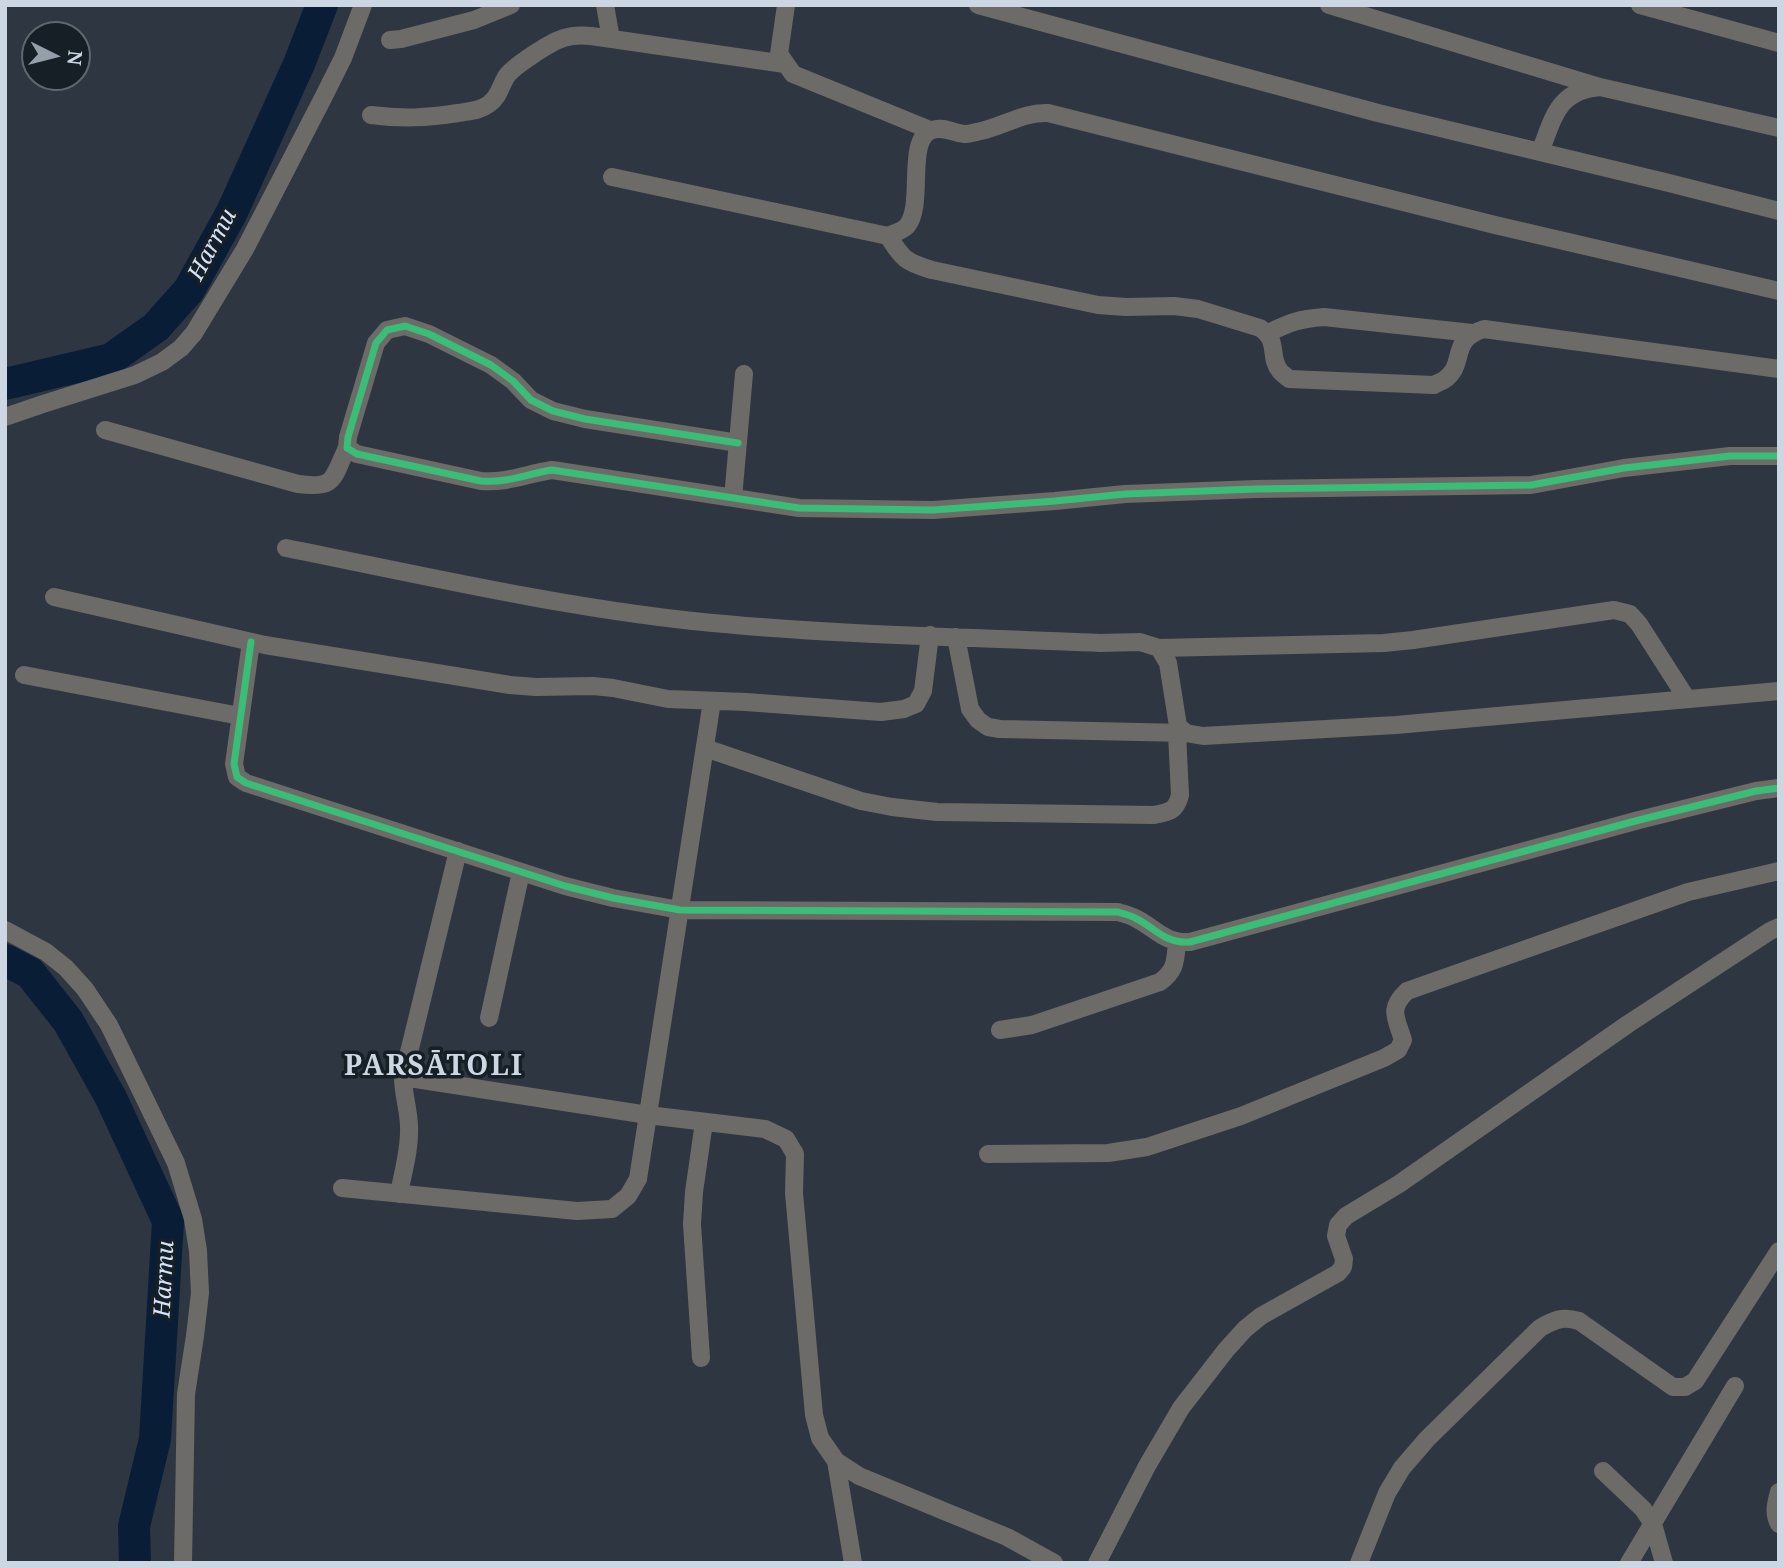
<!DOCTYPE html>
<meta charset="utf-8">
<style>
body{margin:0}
#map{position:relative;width:1784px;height:1568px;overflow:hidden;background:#2e3741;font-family:"Noto Serif",serif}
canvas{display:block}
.frame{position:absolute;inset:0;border:7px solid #ccd7e3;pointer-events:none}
.north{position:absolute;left:21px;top:21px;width:70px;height:70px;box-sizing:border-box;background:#161e26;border:2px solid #5f6872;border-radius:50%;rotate:96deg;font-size:19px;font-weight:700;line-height:28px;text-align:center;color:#ccd7e3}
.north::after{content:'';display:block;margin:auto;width:24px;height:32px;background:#959faa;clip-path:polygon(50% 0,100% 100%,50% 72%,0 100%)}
</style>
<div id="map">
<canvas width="1784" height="1568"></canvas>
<div class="frame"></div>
<div class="north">N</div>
</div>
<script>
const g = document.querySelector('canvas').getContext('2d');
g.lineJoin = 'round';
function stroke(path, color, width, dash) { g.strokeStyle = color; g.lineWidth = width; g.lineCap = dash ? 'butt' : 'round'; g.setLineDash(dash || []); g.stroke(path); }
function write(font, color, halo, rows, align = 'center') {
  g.font = font + ' "Noto Serif",serif'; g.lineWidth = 7; g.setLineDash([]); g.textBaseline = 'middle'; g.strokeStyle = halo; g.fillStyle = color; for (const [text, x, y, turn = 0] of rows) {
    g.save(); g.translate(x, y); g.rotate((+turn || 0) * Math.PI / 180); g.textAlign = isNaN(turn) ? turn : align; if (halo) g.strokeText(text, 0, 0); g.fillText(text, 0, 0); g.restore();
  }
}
const river = new Path2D(`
 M5 384 111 359 156 327 189 290 232 212 299 64 322 5
 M5 960 30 973 68 1021 111 1098 168 1221 155 1439 134 1526 135 1563`);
const street = new Path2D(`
 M605 5 611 39
 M786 5 779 54 793 74 930 130
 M978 5 1378 113 1669 183 1779 211
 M1329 5 1600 87
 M1640 5 1779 43
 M390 40 401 39 474 20 511 5
 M371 115C403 119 426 118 458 113 468 111 480 111 489 104 499 97 500 87 506 77 512 67 552 41 564 38 573 35 582 35 591 36L785 64
 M1540 152C1554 117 1557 91 1600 87L1779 128
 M612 177 888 236C895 233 902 231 907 226 925 205 905 139 932 130 944 126 953 133 964 134 969 134 976 132 981 131 1004 126 1024 112 1048 113L1495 225 1779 291
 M888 236C903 259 905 262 932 270L1098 305 1126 307 1174 306 1198 309 1260 328C1280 341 1268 356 1280 371 1281 373 1287 377 1289 379L1434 385C1437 383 1441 382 1444 380 1467 365 1448 340 1484 329L1779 369
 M1268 333C1291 322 1299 319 1324 317L1472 333
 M5 417 43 404 135 375 162 362 181 348 194 333 245 249 323 98 343 58 363 5
 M105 430 298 484C336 489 332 479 347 448
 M738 443 585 419 553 411 531 400 513 381 491 365 429 334 405 326 387 330 376 343 348 437 347 448 357 454 481 481C508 483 526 474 552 470L799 508 933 510 1055 501 1125 494 1256 489 1531 485 1624 468 1730 456H1779
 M733 498 744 374
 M286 548C421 575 555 606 693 621 828 635 964 637 1100 643L1140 642 1159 648 1168 663 1178 726 1186 733 1203 736 1396 725 1779 691
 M54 597 265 645 510 685 536 687 593 686 613 688 668 699 746 702 881 712 904 709 916 704 923 691 930 635
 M956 637 970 709 978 720 988 727 1000 729 1186 733
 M251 642 234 764 237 777 246 783 565 886 613 898 680 910 1118 912C1124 914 1130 915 1135 918 1156 928 1163 943 1190 942L1639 820 1756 791 1779 788
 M1159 648 1384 643 1413 640 1614 610 1630 614 1639 624 1687 699
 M24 675 240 716
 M705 748 861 801 892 807 937 812 1154 815C1170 812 1176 811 1180 795L1177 733
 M5 930 46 952 66 968 85 989 109 1025 176 1163 193 1219 198 1251 200 1293 195 1336 186 1394 183 1563
 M489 1018 521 872
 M1000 1030 1032 1025 1160 982C1176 970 1175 962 1177 943
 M403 1077 648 1115 765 1129 786 1139 795 1154 794 1193 814 1415 820 1438 836 1461 859 1476 1007 1537 1054 1563
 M988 1154 1108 1153 1147 1147 1241 1116 1384 1058 1398 1050 1403 1040C1396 1017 1388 1009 1407 991L1688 892 1779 871
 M342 1188 577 1211 612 1209 628 1196 638 1179 712 701
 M399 1194C403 1172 410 1149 409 1127 409 1111 403 1094 403 1077L458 851
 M701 1358 692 1224 694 1192 704 1122
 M836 1461 853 1563
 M1603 1471 1643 1509 1653 1524 1664 1563
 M1779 1492C1776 1503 1773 1513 1779 1524
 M1097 1563 1147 1466 1181 1408 1226 1350 1245 1329 1261 1316 1338 1273 1343 1267 1344 1259 1336 1236 1338 1225 1346 1216 1399 1184 1628 1024 1770 931 1779 927
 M1359 1563 1387 1493 1402 1468 1427 1439 1540 1328C1554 1320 1562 1316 1579 1321L1673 1387H1685L1695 1381 1779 1251
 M1629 1563 1735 1386`);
const cycleway = new Path2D(`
 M738 443 585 419 553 411 531 400 513 381 491 365 429 334 405 326 387 330 376 343 348 437 347 448 357 454 481 481C508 483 526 474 552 470L799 508 933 510 1055 501 1125 494 1256 489 1531 485 1624 468 1730 456H1779
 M251 642 234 764 237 777 246 783 565 886 613 898 680 910 1118 912C1124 914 1130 915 1135 918 1156 928 1163 943 1190 942L1639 820 1756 791 1779 788`);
const waterNames = [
 ["Harmu",213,245,-62],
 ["Harmu",165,1279,-87]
];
const districtNames = [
 ["PARSĀTOLI",434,1067]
];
stroke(river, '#091d37', 32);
stroke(street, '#6d6b68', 18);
stroke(cycleway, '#3abd76', 7);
write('italic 23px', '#d2e3fa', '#161e26', waterNames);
g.letterSpacing = '2px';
write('bold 28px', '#ccd7e3', '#161e26', districtNames);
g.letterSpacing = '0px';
</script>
